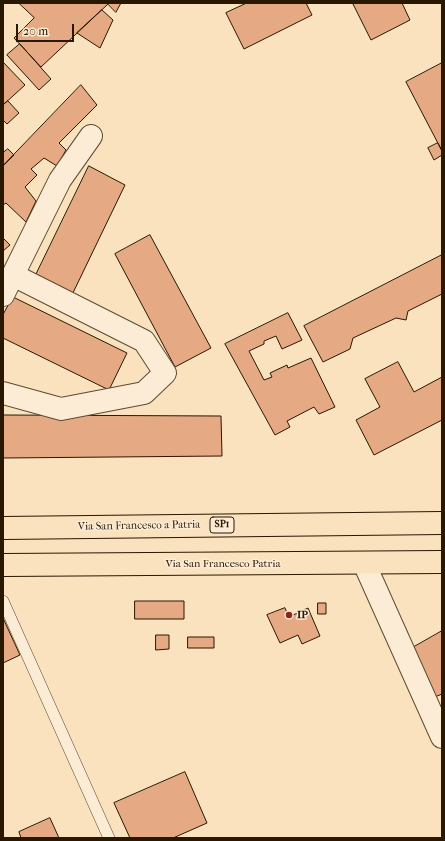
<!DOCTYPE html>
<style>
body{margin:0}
#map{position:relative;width:445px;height:841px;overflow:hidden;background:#fae2be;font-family:"IM FELL French Canon",serif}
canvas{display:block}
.frame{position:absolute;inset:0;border:4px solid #291700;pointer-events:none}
.scale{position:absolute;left:16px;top:24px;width:58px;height:18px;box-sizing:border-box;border:2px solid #291700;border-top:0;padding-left:5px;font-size:12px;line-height:14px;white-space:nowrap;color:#291700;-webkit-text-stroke:3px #fcecd5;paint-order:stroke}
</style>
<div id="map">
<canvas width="445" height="841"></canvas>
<div class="frame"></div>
<div class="scale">20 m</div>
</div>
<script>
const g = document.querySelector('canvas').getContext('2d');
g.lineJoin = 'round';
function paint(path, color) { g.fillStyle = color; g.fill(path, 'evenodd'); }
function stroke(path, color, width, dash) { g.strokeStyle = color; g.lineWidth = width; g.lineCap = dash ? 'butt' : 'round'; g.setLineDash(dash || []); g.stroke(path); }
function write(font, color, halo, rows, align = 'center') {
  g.font = font + ' "IM FELL French Canon",serif'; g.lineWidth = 3; g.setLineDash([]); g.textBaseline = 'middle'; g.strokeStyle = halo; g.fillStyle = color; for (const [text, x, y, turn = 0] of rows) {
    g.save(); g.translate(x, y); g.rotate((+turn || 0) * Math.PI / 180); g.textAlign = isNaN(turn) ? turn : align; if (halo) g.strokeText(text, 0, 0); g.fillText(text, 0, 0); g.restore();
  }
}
const building = new Path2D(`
 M19 3H107L108 4 41 67 14 38 34 18Z
 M107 3H121L116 12Z
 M247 3H306L312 15 244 49 226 13Z
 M354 3H402L410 20 371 40 353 4Z
 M102 10 113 20 100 48 77 33Z
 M20 44 51 79 39 90 7 55Z
 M3 62 25 85 3 105Z
 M442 63V151L406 82Z
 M81 85 97 105 59 143 66 150 57 166 44 158 31 169 37 175 25 187 36 201 26 222 6 203 3 205V166Z
 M8 101 19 113 7 124 3 120V105Z
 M438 143 442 151V155L434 160 428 148Z
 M8 149 14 155 3 166V153Z
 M89 166 125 185 70 299 33 281Z
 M150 235 211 348 175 367 115 254Z
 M3 238 10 245 3 251Z
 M442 255V294L408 311 406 320 396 318 353 338 350 349 323 362 304 326Z
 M13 297 127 353 109 390 3 338V315Z
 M288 313 302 340 282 349 276 336 264 341V344L249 351 264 380 272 377 270 373 287 365 288 368 311 358 335 407 319 414 314 407 287 421 290 427 275 435 225 344Z
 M398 362 414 392 442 377V420L374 455 356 420 380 407 365 379Z
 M3 415 221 416 222 456 3 458Z
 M135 601H184V619H135Z
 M318 603H326V614H318Z
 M285 608 289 617 308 608 320 636 302 644 298 635 280 643 267 615Z
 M3 618 20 655 3 663Z
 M442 631V694L430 699 407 651Z
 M156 635H169V649L156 650Z
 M188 637H214V648H188Z
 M185 772 207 823 173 838H130L114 803Z
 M50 818 59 838H21L19 832Z`);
const lane = new Path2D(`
 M3 601 109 838`);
const street = new Path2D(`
 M3 295 60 180 91 136
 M3 393 61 409 144 393 165 373 144 341 13 275
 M364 563 442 737`);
const primary = new Path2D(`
 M3 528 442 523
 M3 565 442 562`);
const markers = [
 [289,615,4,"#8f2418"]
];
const shields = [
 [222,525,24]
];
const shieldNames = [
 ["SP1",222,525]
];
const streetNames = [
 ["Via San Francesco a Patria",139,526,-1],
 ["Via San Francesco Patria",223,564]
];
const poiNames = [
 ["IP",297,615]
];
paint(building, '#e5aa83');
stroke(building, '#291700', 1);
stroke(lane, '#5d4a30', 12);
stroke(street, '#5d4a30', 24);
stroke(primary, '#291700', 24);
stroke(lane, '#fcecd5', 11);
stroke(street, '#fcecd5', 22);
stroke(primary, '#fae2be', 22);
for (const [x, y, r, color] of markers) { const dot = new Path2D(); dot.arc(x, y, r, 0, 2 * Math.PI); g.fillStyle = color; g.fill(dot); stroke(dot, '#fcecd5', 1.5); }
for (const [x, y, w] of shields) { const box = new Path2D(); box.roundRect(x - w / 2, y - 8, w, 16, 3); g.fillStyle = '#fcecd5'; g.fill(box); stroke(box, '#291700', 1); }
write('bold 10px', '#291700', null, shieldNames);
write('11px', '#291700', '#fcecd5', streetNames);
write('bold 11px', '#291700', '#fcecd5', poiNames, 'left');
</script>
